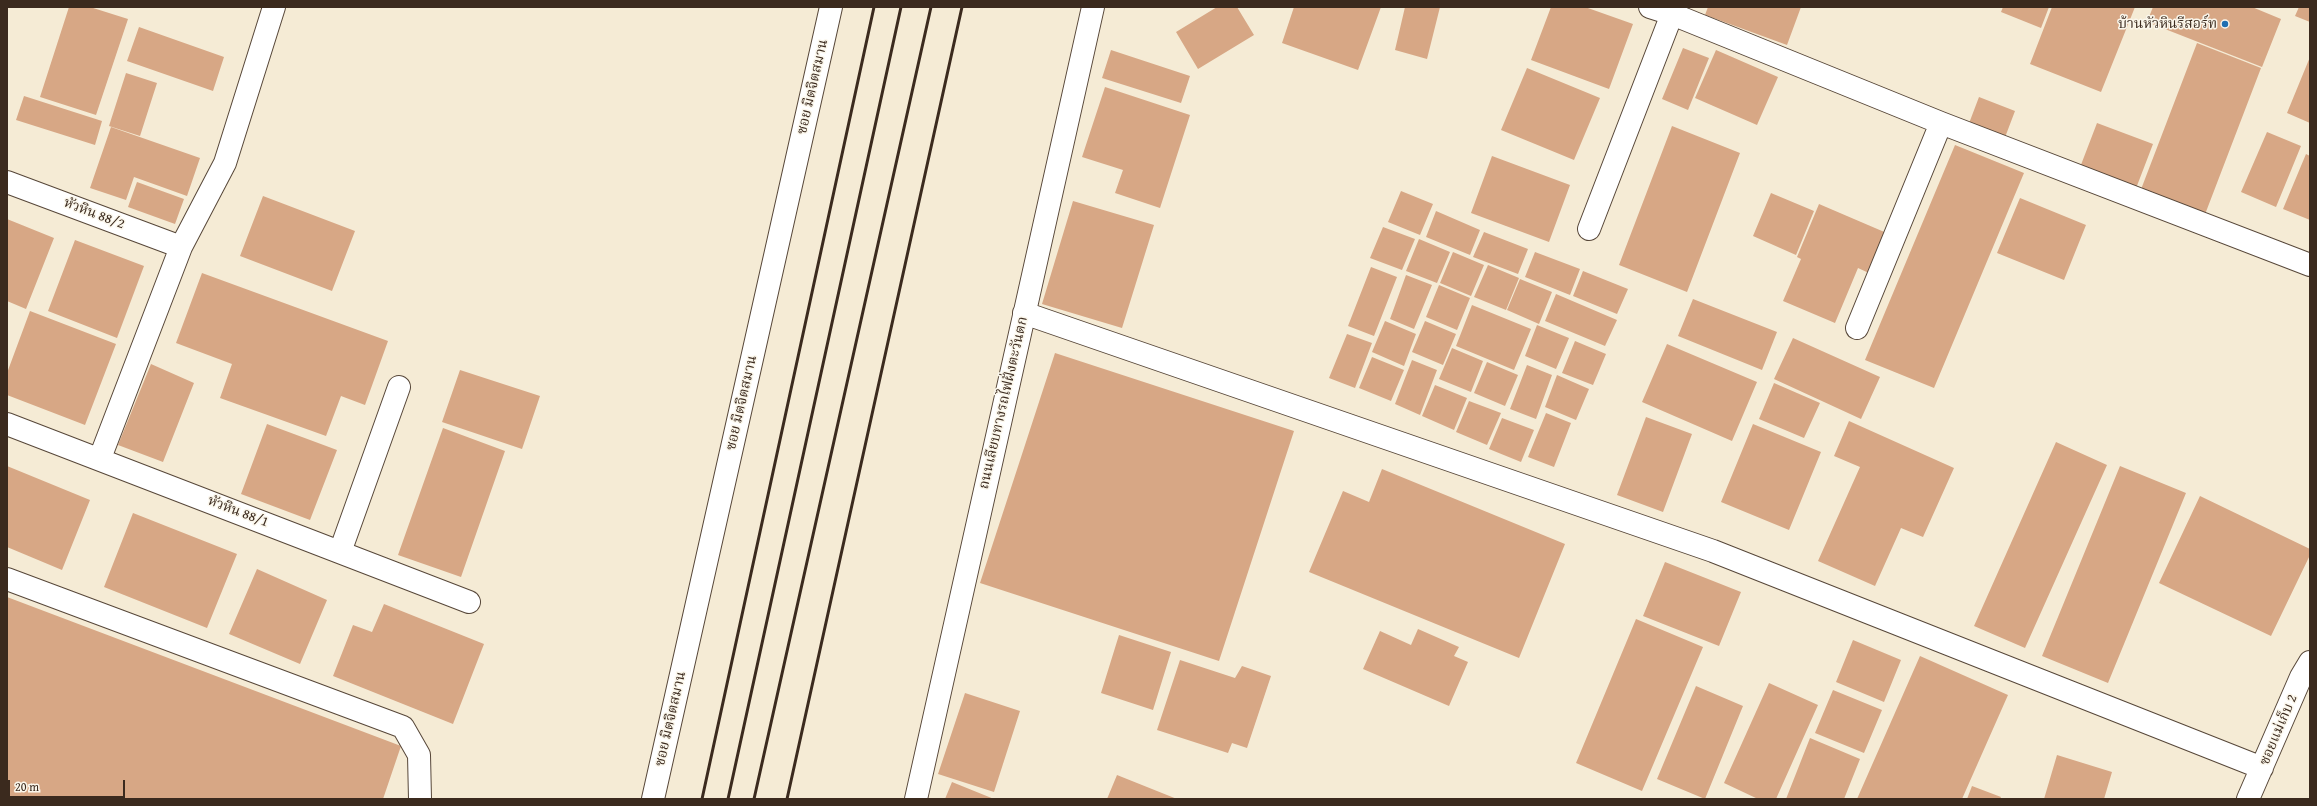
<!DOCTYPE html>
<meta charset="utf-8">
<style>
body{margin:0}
#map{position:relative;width:2317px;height:806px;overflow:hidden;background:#f5ebd5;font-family:"Gentium Book Plus",serif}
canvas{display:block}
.frame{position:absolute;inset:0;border:8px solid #3b2a1e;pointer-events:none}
.scale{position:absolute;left:8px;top:780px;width:117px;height:18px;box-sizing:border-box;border:2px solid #3b2a1e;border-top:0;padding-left:5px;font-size:12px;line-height:14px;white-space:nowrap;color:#3b2a1e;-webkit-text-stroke:3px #fbf7ec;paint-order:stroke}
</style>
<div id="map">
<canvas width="2317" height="806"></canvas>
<div class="frame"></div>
<div class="scale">20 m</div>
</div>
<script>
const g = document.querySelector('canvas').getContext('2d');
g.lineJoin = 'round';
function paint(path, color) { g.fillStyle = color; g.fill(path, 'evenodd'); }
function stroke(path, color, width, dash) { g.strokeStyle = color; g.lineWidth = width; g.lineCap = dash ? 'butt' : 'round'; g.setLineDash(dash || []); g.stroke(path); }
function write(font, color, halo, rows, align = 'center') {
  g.font = font + ' "Gentium Book Plus","Noto Serif Thai",serif'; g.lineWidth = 3; g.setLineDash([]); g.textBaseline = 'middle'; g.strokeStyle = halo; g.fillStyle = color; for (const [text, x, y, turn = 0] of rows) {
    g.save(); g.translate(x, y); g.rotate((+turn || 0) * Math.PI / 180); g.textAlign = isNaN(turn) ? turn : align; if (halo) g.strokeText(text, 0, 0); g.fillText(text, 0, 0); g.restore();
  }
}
const building = new Path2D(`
 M69 7H90L128 19 96 115 40 97Z
 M1217 7H1237L1254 35 1198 69 1176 32Z
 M1294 7H1381L1358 70 1282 43Z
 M1405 7H1440L1427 59 1395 50Z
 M1551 7H1585L1633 24 1609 89 1531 60Z
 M1708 7H1801L1787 45 1705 15Z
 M2003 7H2049L2041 28 2001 12Z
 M2052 7H2135L2101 92 2030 64Z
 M2153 7H2252L2281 19 2262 67 2147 22Z
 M2299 7H2310V22L2295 16Z
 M139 27 224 57 213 91 127 61Z
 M2197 43 2261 68 2204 217 2140 192Z
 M1683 48 1709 58 1688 110 1662 99Z
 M1111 50 1190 76 1181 103 1102 78Z
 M1716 50 1778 77 1757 125 1695 98Z
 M2310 57V123L2287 113Z
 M1527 68 1600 98 1574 160 1501 130Z
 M126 73 157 83 140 136 109 126Z
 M1105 87 1190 115 1160 208 1115 193 1123 170 1082 157Z
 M24 96 102 121 95 145 16 120Z
 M1979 97 2015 111 2004 140 1968 126Z
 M2097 123 2153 144 2135 191 2079 170Z
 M1672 126 1740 153 1687 292 1619 265Z
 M111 127 200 158 187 196 134 177 126 200 90 188Z
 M2267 132 2301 146 2276 207 2241 192Z
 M1955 145 2024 173 1934 388 1865 360Z
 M2306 154 2310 156V220L2283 209Z
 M1492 156 1570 185 1549 242 1471 213Z
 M137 182 184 199 175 224 128 207Z
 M1401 191 1433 204 1420 235 1388 222Z
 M1771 193 1814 211 1796 255 1753 236Z
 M263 196 355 231 332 291 240 256Z
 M2020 198 2086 225 2064 280 1997 253Z
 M1073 201 1154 225 1122 328 1042 304Z
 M1819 204 1889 234 1871 274 1858 268 1835 323 1783 301 1801 259 1797 257Z
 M1436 211 1480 230 1470 255 1426 237Z
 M7 219 54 238 26 309 7 301Z
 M1383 227 1415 239 1402 270 1370 258Z
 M1484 232 1528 249 1518 274 1473 257Z
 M1419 239 1450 252 1437 283 1406 271Z
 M75 240 144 266 117 338 48 311Z
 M1453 252 1484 265 1471 296 1440 283Z
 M1535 252 1580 269 1570 295 1525 277Z
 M1488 265 1519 278 1506 310 1474 297Z
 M1371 267 1397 277 1374 336 1348 326Z
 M1583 271 1628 289 1617 314 1573 296Z
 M202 273 388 341 365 405 341 396 326 436 220 398 232 364 176 343Z
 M1406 275 1432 285 1414 329 1390 319Z
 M1520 279 1552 292 1539 324 1507 310Z
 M1439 285 1470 298 1457 330 1426 317Z
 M1556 294 1617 320 1605 346 1545 321Z
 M1693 299 1777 332 1762 370 1678 336Z
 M1472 305 1531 329 1514 370 1456 346Z
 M30 311 116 344 85 425 7 395V373Z
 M1385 321 1416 334 1404 366 1372 352Z
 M1425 321 1456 334 1443 365 1412 352Z
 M1537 325 1569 338 1556 369 1525 356Z
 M1347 334 1372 343 1355 388 1329 378Z
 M1793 338 1880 377 1861 419 1774 379Z
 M1575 341 1606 354 1593 385 1562 373Z
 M1667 344 1757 382 1732 441 1642 402Z
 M1452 348 1483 361 1471 392 1439 379Z
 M1055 353 1294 431 1219 661 980 583Z
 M1372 357 1404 370 1391 401 1359 388Z
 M1412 360 1437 370 1420 415 1395 404Z
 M1487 362 1518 375 1505 406 1474 393Z
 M151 364 194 383 163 462 118 445Z
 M1527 365 1552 375 1536 419 1510 409Z
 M460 370 540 396 522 449 442 422Z
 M1557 375 1589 389 1576 420 1545 407Z
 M1774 383 1820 403 1804 438 1759 419Z
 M1435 385 1467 398 1454 430 1422 416Z
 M1469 401 1501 413 1487 445 1456 432Z
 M1546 413 1571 423 1554 467 1528 457Z
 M1646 417 1692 434 1663 512 1617 495Z
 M1502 418 1534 430 1521 462 1489 449Z
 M1849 421 1954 468 1923 537 1901 528 1875 586 1818 561 1860 467 1834 456Z
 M267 424 337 450 310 520 241 494Z
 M1753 424 1821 452 1789 530 1721 502Z
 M443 428 505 451 461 577 398 555Z
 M2056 442 2107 465 2025 648 1974 626Z
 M7 466 90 500 62 570 7 547Z
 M2120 466 2186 493 2108 683 2042 656Z
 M1382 469 1565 544 1519 658 1309 572 1343 491 1369 502Z
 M2200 496 2310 549V555L2271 636 2159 583Z
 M133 513 237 554 207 628 104 587Z
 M1665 562 1741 592 1719 646 1643 616Z
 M257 569 327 600 300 664 229 634Z
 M7 597 401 746 383 799H7Z
 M384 604 484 644 453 724 333 676 353 625 372 632Z
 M1636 619 1703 647 1642 791 1576 763Z
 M1418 629 1459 647 1454 656 1468 662 1449 706 1363 669 1380 631 1411 645Z
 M1119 635 1171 652 1153 710 1101 693Z
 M1853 640 1901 660 1884 702 1836 682Z
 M1920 656 2008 695 1962 799H1857Z
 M1180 660 1235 678 1242 666 1271 676 1247 748 1232 743 1228 753 1157 730Z
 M1769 683 1818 705 1776 799H1758L1724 783Z
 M1696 686 1743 706 1705 799 1657 779Z
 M1833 690 1882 710 1864 753 1815 733Z
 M965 693 1020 711 994 792 938 774Z
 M1810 738 1860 759 1844 799H1786Z
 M2057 755 2112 772 2104 799H2044Z
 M1117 775 1177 799H1107Z
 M952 782 994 799H945Z
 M1972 786 2001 797 2000 799H1967Z`);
const lane = new Path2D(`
 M7 579 403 727 419 755 420 799`);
const street = new Path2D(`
 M1650 7 1672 14 1941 123 2310 265
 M7 182 181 247
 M1589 229 1672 14
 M1024 313 1713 551 2262 768
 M1857 328 1941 123
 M7 424 469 602
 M100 458 181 247 225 163 274 7
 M340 552 399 387
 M653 799 831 7
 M916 799 1093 7
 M2248 799 2301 677 2310 662`);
const rail = new Path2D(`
 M702 799 874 7
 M728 799 901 7
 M754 799 931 7
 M787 799 962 7`);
const markers = [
 [2225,24,4,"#1f6fb2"]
];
const poiNames = [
 ["บ้านหัวหินรีสอร์ท",2217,24]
];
const streetNames = [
 ["ซอย มิตจิตสมาน",813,87,-77],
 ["หัวหิน 88/2",94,214,21],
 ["ซอย มิตจิตสมาน",742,403,-77],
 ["ถนนเลียบทางรถไฟฝั่งตะวันตก",1004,403,-77],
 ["หัวหิน 88/1",238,512,21],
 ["ซอย มิตจิตสมาน",671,719,-77],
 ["ซอยแม่เก็บ 2",2279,730,-67]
];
paint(building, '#d7a785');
stroke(lane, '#574739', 24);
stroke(street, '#574739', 24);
stroke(lane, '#fff', 22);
stroke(street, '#fff', 22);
stroke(rail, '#3b2a1e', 3);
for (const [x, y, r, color] of markers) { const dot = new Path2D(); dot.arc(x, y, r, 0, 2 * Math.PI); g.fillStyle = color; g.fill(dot); stroke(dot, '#fbf7ec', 1.5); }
write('14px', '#3b2a1e', '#fbf7ec', poiNames, 'right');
write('14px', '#3b2a1e', '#fbf7ec', streetNames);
</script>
